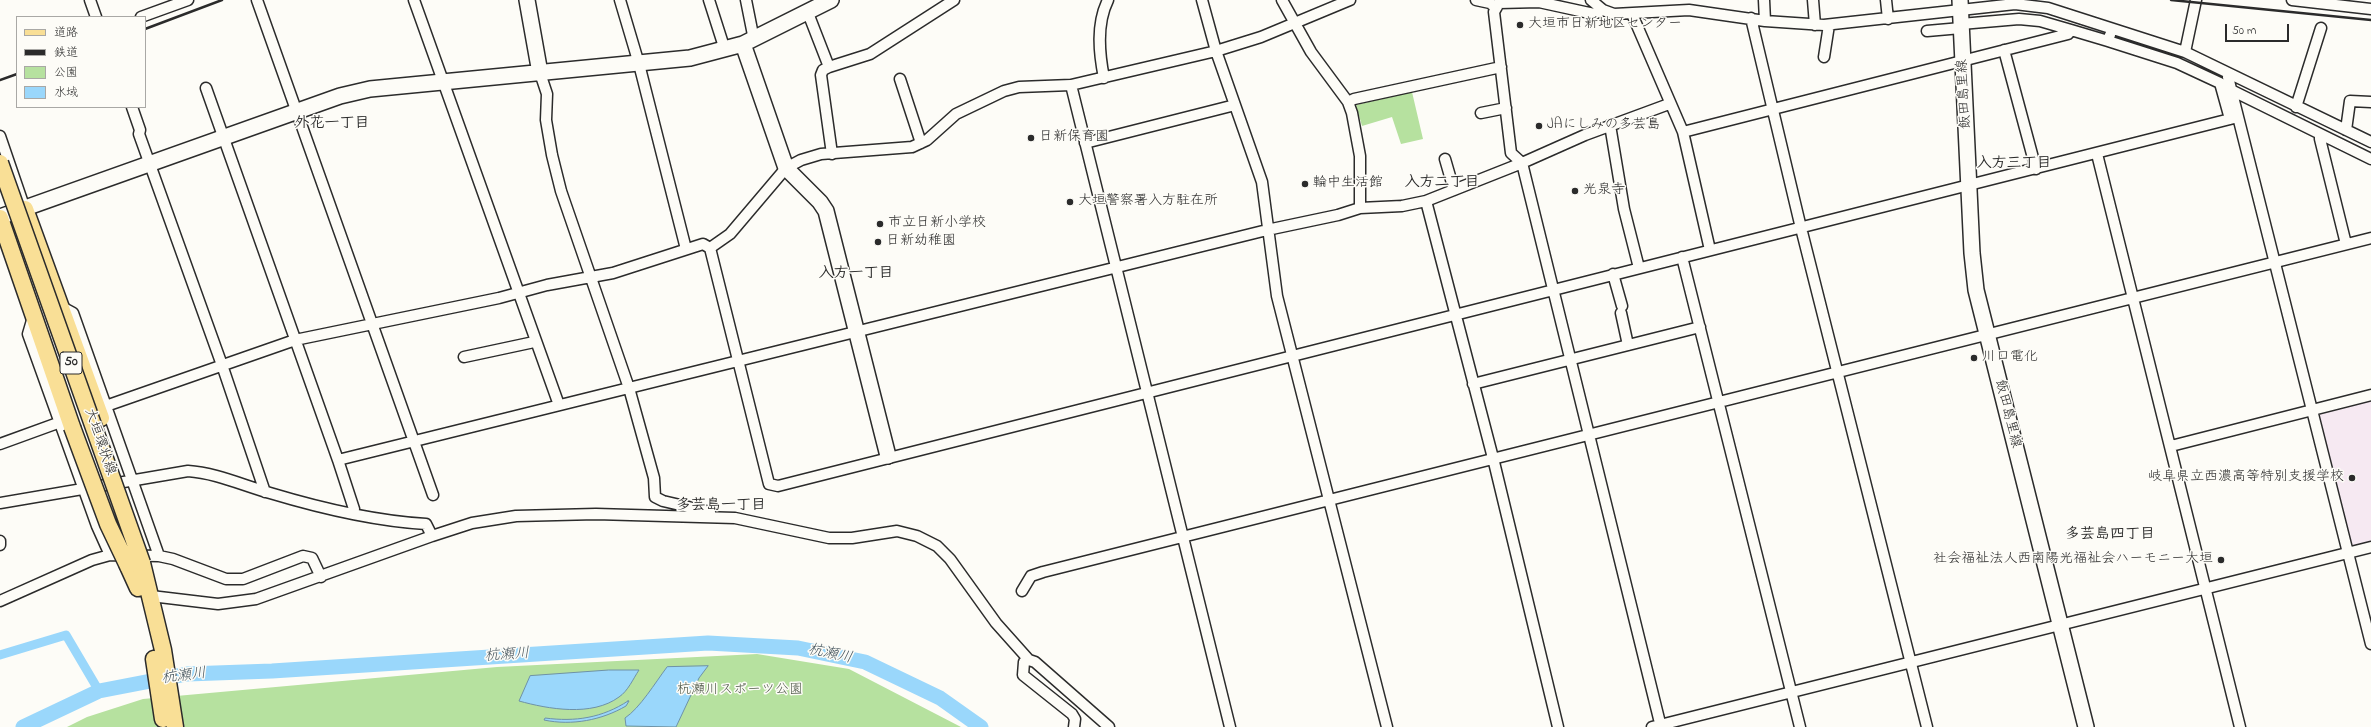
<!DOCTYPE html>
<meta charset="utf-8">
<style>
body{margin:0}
#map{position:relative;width:2371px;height:727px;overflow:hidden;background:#fdfcf7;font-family:"Indie Flower","Klee One",sans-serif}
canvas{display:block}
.legend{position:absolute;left:16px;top:16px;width:130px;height:92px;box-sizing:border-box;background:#fdfcf7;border:1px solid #a9a8a5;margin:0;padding:5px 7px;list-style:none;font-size:12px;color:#2b2b2b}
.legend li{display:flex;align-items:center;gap:8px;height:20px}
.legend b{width:20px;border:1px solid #a9a8a5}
.scale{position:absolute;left:2225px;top:24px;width:64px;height:18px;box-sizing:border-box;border:2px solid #2b2b2b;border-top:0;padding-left:5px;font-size:12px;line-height:14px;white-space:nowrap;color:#2b2b2b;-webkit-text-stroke:3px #fdfcf7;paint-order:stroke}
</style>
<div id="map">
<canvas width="2371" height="727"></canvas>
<ul class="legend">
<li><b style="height:5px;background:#f9df96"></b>道路</li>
<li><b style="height:5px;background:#2b2b2b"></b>鉄道</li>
<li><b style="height:11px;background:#b6e19f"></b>公園</li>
<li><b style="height:11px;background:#9ad7fb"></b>水域</li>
</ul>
<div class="scale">50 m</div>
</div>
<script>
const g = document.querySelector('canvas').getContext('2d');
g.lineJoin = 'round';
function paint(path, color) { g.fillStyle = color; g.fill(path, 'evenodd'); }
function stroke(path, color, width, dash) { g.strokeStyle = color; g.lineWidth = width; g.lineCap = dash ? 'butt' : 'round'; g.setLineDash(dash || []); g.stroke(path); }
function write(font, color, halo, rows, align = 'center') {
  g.font = font + ' "Indie Flower","Klee One",sans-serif'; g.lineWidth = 3; g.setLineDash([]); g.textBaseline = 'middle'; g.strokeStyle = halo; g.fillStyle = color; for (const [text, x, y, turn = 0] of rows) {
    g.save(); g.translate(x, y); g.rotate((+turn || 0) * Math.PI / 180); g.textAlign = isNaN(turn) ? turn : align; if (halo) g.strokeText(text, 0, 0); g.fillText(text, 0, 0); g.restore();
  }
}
const built = new Path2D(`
 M2371 400V544L2355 548 2351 546 2316 413Z`);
const green = new Path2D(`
 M1412 92 1423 139 1401 144 1392 117 1362 126 1356 105Z
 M757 654 849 669 961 727H67L87 717 143 699 497 667Z`);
const water = new Path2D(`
 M708 666 699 678 676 727 626 726 625 718C640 708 655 683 667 667Z
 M609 670H639C633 679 628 691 619 697 592 717 548 709 519 701L530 676Z
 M628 701H629L626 706C602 720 572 726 544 720L545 718C575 722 602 718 628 701Z`);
const canal = new Path2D(`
 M0 655 66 635 99 691`);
const river = new Path2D(`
 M23 727 99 691 187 674 272 671 708 643 798 648 865 662 940 698 981 727`);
const street = new Path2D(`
 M90 0 96 17
 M257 0 433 495
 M414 0 559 405
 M620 0 639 64 686 249
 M709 0 725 50
 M746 0 754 40
 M1202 0 1216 51 1262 182 1277 296 1387 727
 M1282 0 1311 52 1348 102 1352 113 1360 156V208
 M1476 0 1490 3 1495 7
 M1591 0 1603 10 1614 14 1689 10 1765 21 1824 25 2015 4 2048 8 2185 52 2371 142
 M1764 0 1765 21
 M1813 0 1815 25
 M1886 0 1888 19
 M2292 0 2371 9
 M1603 10 1594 14 1539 2 1499 3 1494 12 1511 153 1522 163 1661 727
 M808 13 829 67 823 70 821 75 832 154
 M1632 14 1683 132 1710 250
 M141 17 188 0
 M1751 18 1801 228 1927 727
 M1961 24 2019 19 2040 21 2071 30
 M1927 31 1961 28
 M2110 35 2108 41 2177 63 2220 83 2230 119
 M2004 50 2036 169
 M2185 52 2196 0
 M1824 57 1829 25
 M829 67 870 54 954 0
 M540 73 547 94 546 120 552 155 561 191 629 388 654 478 655 497 663 501 710 512
 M2230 74 2228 77 2371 644
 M1104 78C1099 53 1096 24 1108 0
 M900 79 921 143
 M1071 85 1230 727
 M206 88 338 460 354 509 352 513
 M2231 90 2371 159
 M1348 102 1354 99 1501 67
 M132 107 140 130 139 134 222 365 265 492
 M2296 107 2321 28
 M1481 113 1506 108
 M1610 125 1624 209 1639 268
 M2346 130 2350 101 2371 102
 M1683 132 2068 34 2071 30 2108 41
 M2320 135V139L2346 244
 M0 136 25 209
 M1085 143 1235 105
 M2097 154 2240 727
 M1445 159 1454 190
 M1426 201 1493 458 1558 727
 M710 248 769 484 778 486 2238 117
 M1682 257 1800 727
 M1613 274 1622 306
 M60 306 73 313 159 556
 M1621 313 1628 345
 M33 317 28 334 97 526 110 555
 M464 357 534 342
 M1473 384 1700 327
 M103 407 295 340 499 298 547 285 613 273 703 244 710 248 730 234 786 168 801 160 821 154 912 147 927 140 956 114 1004 91 1019 87 1071 85 1216 51 1261 37 1350 0
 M0 444 66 420
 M2171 446 2371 395
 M338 460 1267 230 1338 215 1360 208 1402 206 1426 201 1522 163 1585 135 1669 104
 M0 503 188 471C216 473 242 485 270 493 320 508 373 521 426 524L432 536
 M0 541V545
 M1022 591 1031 576 1043 572 2371 238
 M151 596 218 604 256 599 432 536 472 523 516 516 596 514 735 518 829 538H852L897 531 917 536 937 546 950 559 996 623 1029 660 1035 662 1109 727
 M0 601 92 560 110 555 159 556 173 559 226 579H243L303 556 312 558 321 577
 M1029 660 1024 662 1023 675 1072 714 1075 719 1074 727
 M1652 727 2371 547`);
const secondary = new Path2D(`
 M527 0 540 73
 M1960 0 1972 253 1976 290 2086 727
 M743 44 786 168 820 202 826 211 888 456
 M0 217 340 96 370 89 690 58 743 44 831 0`);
const primary = new Path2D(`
 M25 209 101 418
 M0 218 72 427
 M142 563 163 650 175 727
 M128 566 138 588
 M154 659 163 719`);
const rail = new Path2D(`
 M2171 0 2371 20
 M145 29 222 0
 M0 80 17 74`);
const primaryBridge = new Path2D(`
 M0 163 142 563
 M72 427 108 524 128 566`);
const markers = [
 [1520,25,4,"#2b2b2b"],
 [1539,126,4,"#2b2b2b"],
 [1031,138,4,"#2b2b2b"],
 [1305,184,4,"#2b2b2b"],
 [1575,191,4,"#2b2b2b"],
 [1070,202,4,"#2b2b2b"],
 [880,224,4,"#2b2b2b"],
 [878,242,4,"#2b2b2b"],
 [1974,358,4,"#2b2b2b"],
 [2352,478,4,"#2b2b2b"],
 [2221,560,4,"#2b2b2b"]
];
const shields = [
 [71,363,22]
];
const shieldNames = [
 ["50",71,363]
];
const poiNames = [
 ["大垣市日新地区センター",1528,25],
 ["JAにしみの多芸島",1547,126],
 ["日新保育園",1039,138],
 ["輪中生活館",1313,184],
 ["光泉寺",1583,191],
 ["大垣警察署入方駐在所",1078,202],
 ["市立日新小学校",888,224],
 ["日新幼稚園",886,242],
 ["川口電化",1982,358],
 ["岐阜県立西濃高等特別支援学校",2344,478,"right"],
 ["社会福祉法人西南陽光福祉会ハーモニー大垣",2213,560,"right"]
];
const streetNames = [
 ["飯田島里線",1965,94,-93],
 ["飯田島里線",2007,414,76],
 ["大垣環状線",99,442,71]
];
const parkNames = [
 ["杭瀬川スポーツ公園",740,691]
];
const neighbourhoodNames = [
 ["外花一丁目",332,125],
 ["入方三丁目",2014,165],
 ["入方二丁目",1442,184],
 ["入方一丁目",856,275],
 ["多芸島一丁目",721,507],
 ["多芸島四丁目",2110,536]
];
const waterNames = [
 ["杭瀬川",830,655,12],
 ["杭瀬川",507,656,-4],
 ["杭瀬川",184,677,-7]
];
paint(built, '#f6e9f2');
paint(green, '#b6e19f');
paint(water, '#9ad7fb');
stroke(water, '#6e92a8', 1);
stroke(canal, '#9ad7fb', 9);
stroke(river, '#9ad7fb', 15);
stroke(street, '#2b2b2b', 13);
stroke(secondary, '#2b2b2b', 18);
stroke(primary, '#2b2b2b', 19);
stroke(street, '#fdfcf7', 10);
stroke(secondary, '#fdfcf7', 15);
stroke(primary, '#f9df96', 16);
stroke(rail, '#2b2b2b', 2.5);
stroke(primaryBridge, '#2b2b2b', 19, []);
stroke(primaryBridge, '#f9df96', 16);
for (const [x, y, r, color] of markers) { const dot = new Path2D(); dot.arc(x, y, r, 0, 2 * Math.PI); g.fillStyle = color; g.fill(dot); stroke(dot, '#fdfcf7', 1.5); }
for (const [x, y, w] of shields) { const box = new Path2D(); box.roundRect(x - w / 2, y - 11, w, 22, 3); g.fillStyle = '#fdfcf7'; g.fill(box); stroke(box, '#2b2b2b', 1); }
write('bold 13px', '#2b2b2b', null, shieldNames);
write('14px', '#2b2b2b', '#fdfcf7', poiNames, 'left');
write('14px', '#2b2b2b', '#fdfcf7', streetNames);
write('14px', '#4e5848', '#fdfcf7', parkNames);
write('bold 15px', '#2b2b2b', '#fdfcf7', neighbourhoodNames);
write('italic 15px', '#47565f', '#fdfcf7', waterNames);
</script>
